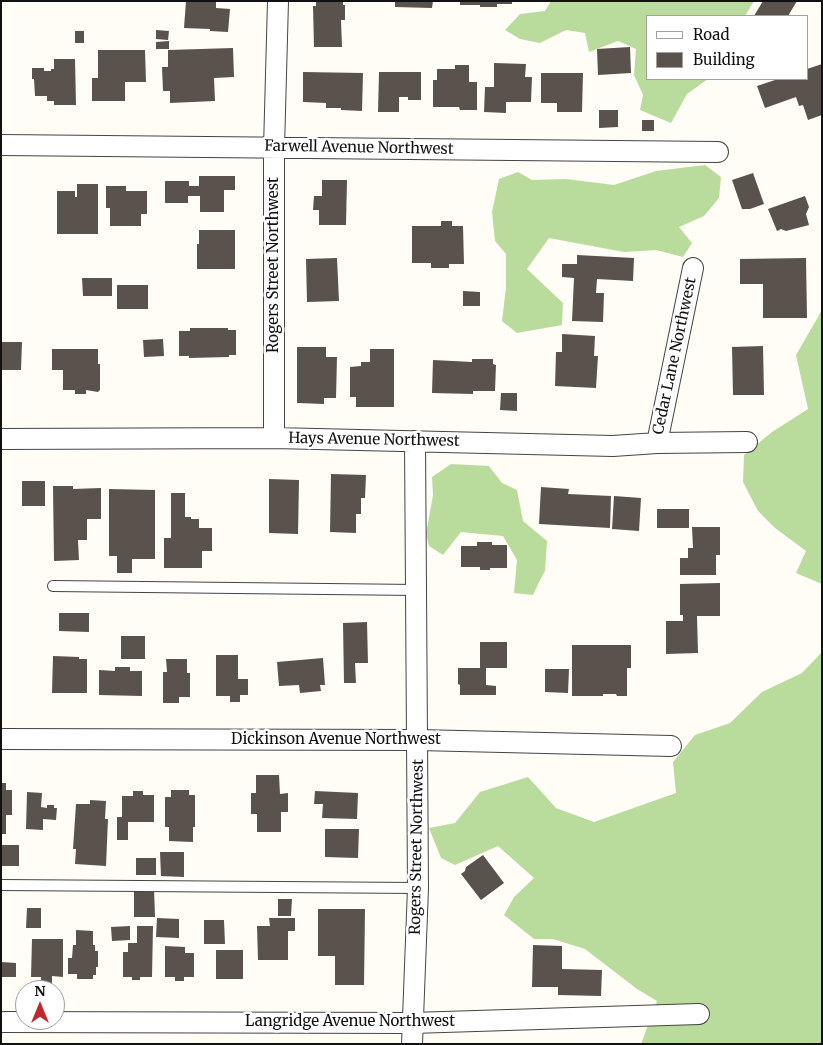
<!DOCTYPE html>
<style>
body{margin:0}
#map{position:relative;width:823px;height:1045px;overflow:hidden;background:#fffdf5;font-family:Merriweather,serif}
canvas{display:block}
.frame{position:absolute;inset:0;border:2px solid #111;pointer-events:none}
.legend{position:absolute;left:646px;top:15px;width:162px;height:65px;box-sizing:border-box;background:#fff;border:1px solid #a0a0a0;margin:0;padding:6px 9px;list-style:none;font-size:15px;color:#111}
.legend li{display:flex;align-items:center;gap:10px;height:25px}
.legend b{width:25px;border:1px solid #a0a0a0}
.north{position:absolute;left:15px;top:980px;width:50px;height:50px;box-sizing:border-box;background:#fff;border:1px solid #a0a0a0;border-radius:50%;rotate:0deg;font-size:14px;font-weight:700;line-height:20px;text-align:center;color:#111}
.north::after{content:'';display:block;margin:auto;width:18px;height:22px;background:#c4262e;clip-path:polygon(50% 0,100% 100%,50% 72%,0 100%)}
</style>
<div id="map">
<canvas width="823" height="1045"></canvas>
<div class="frame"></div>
<ul class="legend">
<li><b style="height:6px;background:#fff"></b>Road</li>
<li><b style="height:14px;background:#5a524d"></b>Building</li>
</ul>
<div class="north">N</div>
</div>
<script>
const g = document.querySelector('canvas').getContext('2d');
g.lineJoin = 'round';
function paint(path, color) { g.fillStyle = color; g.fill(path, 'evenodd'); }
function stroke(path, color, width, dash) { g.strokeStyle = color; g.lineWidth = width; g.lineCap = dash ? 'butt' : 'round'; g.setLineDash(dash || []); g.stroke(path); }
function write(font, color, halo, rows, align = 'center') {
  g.font = font + ' Merriweather,serif'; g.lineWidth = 5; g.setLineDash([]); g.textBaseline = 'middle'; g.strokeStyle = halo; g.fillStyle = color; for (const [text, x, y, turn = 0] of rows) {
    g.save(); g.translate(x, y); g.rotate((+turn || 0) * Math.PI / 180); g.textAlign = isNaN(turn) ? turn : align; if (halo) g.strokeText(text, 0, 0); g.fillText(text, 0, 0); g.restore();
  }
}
const forest = new Path2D(`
 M551 1H754L745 16H647V79H708L687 94 671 123 640 110 643 95 634 75 636 49 618 41 589 52 585 33 566 30 540 43 520 39 505 30 520 14 545 11Z
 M705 165 721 177 719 198 704 216 679 227 692 243 683 257 656 250 624 252 549 238 527 269 563 303 562 325 517 333 502 321 506 287V254L495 241 492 212 499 179 518 172 532 180 566 179 614 185 656 171Z
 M822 310V584L796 573 806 551 775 528 758 511 743 482 744 455 772 432 808 409 796 355Z
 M451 464 489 466 502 483 517 490 523 521 547 541 545 571 539 582 533 595 514 593 517 560 503 536 461 532 443 555 429 546 426 534 433 495 432 477Z
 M822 652V1044H641L657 1001 637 989 585 949 553 939H534L504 915 514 897 534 878 498 846 455 865 441 858 429 828 455 823 480 792 528 777 556 808 594 822 676 793 673 762 695 735 730 723 762 692 802 673Z`);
const building = new Path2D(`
 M186 1H216V8L230 9 228 32 210 31V29L184 28Z
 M316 1H343V5H345V20H341L342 47H314L313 6H316Z
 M395 1H433L432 8 395 7Z
 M460 1H512V4H497V7H480V5H460Z
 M763 1H797L788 16H754Z
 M156 30 169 31 168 40 156 39Z
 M75 31H84V43H75Z
 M169 41V49H156V42Z
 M630 47 631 73 598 75 597 49Z
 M233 48 234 77 214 78 215 101 170 103V91H163L162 67H168V50Z
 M98 50H145L146 82H125V101H92V78H98Z
 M54 59H75L76 105H54V101H47V96H35L34 79H32V68H44V71H51V69H54Z
 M494 63 526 64 525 77H532L531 102H506V113L484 112 485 87H494Z
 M822 64V115L808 120 803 105 799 106 796 97 765 108 757 86 778 79H807V69Z
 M455 65H469V82H477V110H460L459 107H433V80H437V69H455Z
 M303 72 363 73 362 111 341 110V108H326V103L303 102Z
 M379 72H421V100H408V97H399V112H378Z
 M541 73H583L582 112H557V103H541Z
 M599 110H618V127L599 128Z
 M642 120H654V131H642Z
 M753 173 764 204 750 209H742L732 180Z
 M199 176H235V190H224V212H200V196H188V203H165V181H189V186H199Z
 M322 180H347L346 225H319V210H313L314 196H322Z
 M77 184H98V234H57V191H75V197H77Z
 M106 186H126V191H147V214H141V226H110V208H106Z
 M805 196 809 207 806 214 809 225 786 231 781 229 777 231 768 209Z
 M441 221H452V226H463L464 264H449V268H431V263H412V226H441Z
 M199 230H235V269H197V244H199Z
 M577 255 634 258 633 281 597 279 596 293H604L603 322 572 321 574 278 562 277V264H577Z
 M337 258 339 301 307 302 306 259Z
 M806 258 807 318H763V284H740V259Z
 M82 278H112V296H83Z
 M117 285H148V309H117Z
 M463 291 480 292V306H463Z
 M190 328H228V330H236V355H229V357L189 358V356H179V331H190Z
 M562 334 595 336 594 356H598L596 388 555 386 556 352H562Z
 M163 339 164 356 144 357 143 340Z
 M1 342H22L21 370H1Z
 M763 346 764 395H733L732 347Z
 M297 347H326V357H337L336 398H324V404L297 403Z
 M52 349H98V364H100V390L98 392 86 390V394H75V390H63V370H52Z
 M370 349H394V407H356V397H350V367L361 366V362H370Z
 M472 359H493V364L496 365 495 391H473V394L432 393 433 360 472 362Z
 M501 393H517V411L500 410Z
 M331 474 366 475 365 498H361V514H356V533L330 532Z
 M269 479 299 480 298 534 269 533Z
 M22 481H45V506H22Z
 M53 486H73V489L101 488V519H87V540H78L79 560 54 561Z
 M541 487 569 489 568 494 611 496 610 528 539 524Z
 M109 489 155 490V559H132V573H117V556H109Z
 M171 493H185V517H191V519H199V528H212V551H202V568H164V538H171Z
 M614 496 641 498 639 531 612 529Z
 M657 509H689V528H657Z
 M692 527H720V555H716V575H680V558H688V548H693Z
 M477 542H492V545H507V568H490V570H480V567H461V546H477Z
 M720 583V616H697L698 653 666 654V621H683V615H680V584Z
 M59 613H89V632L59 631Z
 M367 622 368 663H355L356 683H344L343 623Z
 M121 636H145V659H121Z
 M480 642H507V668H486V685L496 686V695H460V685L458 684V668H480Z
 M572 645H631V668H627V696H617L616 694H603V696H572Z
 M216 655H238V679H248V695H240V702H230V696H216Z
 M53 656 79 657V659H87V693H52Z
 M323 658 325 685H320L321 691 300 693 299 685 279 686 277 662Z
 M166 659H187V673H190V697H179V703H163V672H167Z
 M115 667H130V671H142V696L99 695V670L115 671Z
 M545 669H569L568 693 545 692Z
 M256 775H279L280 794 288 793V812H281V832H257V814H251V793H256Z
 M1 783H6V790H12V815H6V834H1Z
 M171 790H189V795H195V827H193V842L169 841V827H165V797H171Z
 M133 791H143V795H154V822H128V840H117V817H122V796H133Z
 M315 791 358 793 357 819 322 818 323 804H314Z
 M27 792 42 793 41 807 47 808V805H54V808H57L56 820 43 819V830L26 829Z
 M90 800 106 801 105 819H108L106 866 75 864 76 849H73L76 804H90Z
 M325 829H359L358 858 325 857Z
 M1 845H19V866H1Z
 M160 852H184V877L161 876Z
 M483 855 504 883 481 900 461 874 465 871 466 867Z
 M136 858H156V875H136Z
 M154 888 155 917H134V889Z
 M278 899H292L291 916H278Z
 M27 908H41V928H26Z
 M318 909H365L364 985H335V956H318Z
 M157 918 179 919V938L156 937Z
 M269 918H295V931H288V960H258L257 926H270Z
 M204 920H224L225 944H204Z
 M130 926V940L112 941 111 927Z
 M137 926H153L152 977H140V980H132V977H123V952H128V943H137Z
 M76 930 93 931V945H95V951H98V967H96V975H93V979H77V974H68V958H72L73 945H76Z
 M32 939H63V977L52 976V984H41V977H31Z
 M533 945 562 946V969L602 970 601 996 558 995V987H532Z
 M165 946 185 947V953H194V977H184V981H175V977H165Z
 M216 950H243V979H216Z
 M1 962 16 963V977H1Z`);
const lane = new Path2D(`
 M53 586 417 590
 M1 885 418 888`);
const street = new Path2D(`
 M1 145 718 152
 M274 438V148L278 1
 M1 439 274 438 613 446 657 443 747 442
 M657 443 693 268
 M1 739 418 740 671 746
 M1 1022 412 1023 699 1014
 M412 1044 418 888 415 441`);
const streetNames = [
 ["Farwell Avenue Northwest",359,148,1],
 ["Rogers Street Northwest",274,265,-90],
 ["Cedar Lane Northwest",675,356,-78],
 ["Hays Avenue Northwest",374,440,1],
 ["Dickinson Avenue Northwest",336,740],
 ["Rogers Street Northwest",417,847,-89],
 ["Langridge Avenue Northwest",350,1022]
];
paint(forest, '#b9dc9c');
paint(building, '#5a524d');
stroke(lane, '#444', 12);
stroke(street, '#444', 22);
stroke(lane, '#fff', 10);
stroke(street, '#fff', 20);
write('15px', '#111', '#fff', streetNames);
</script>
